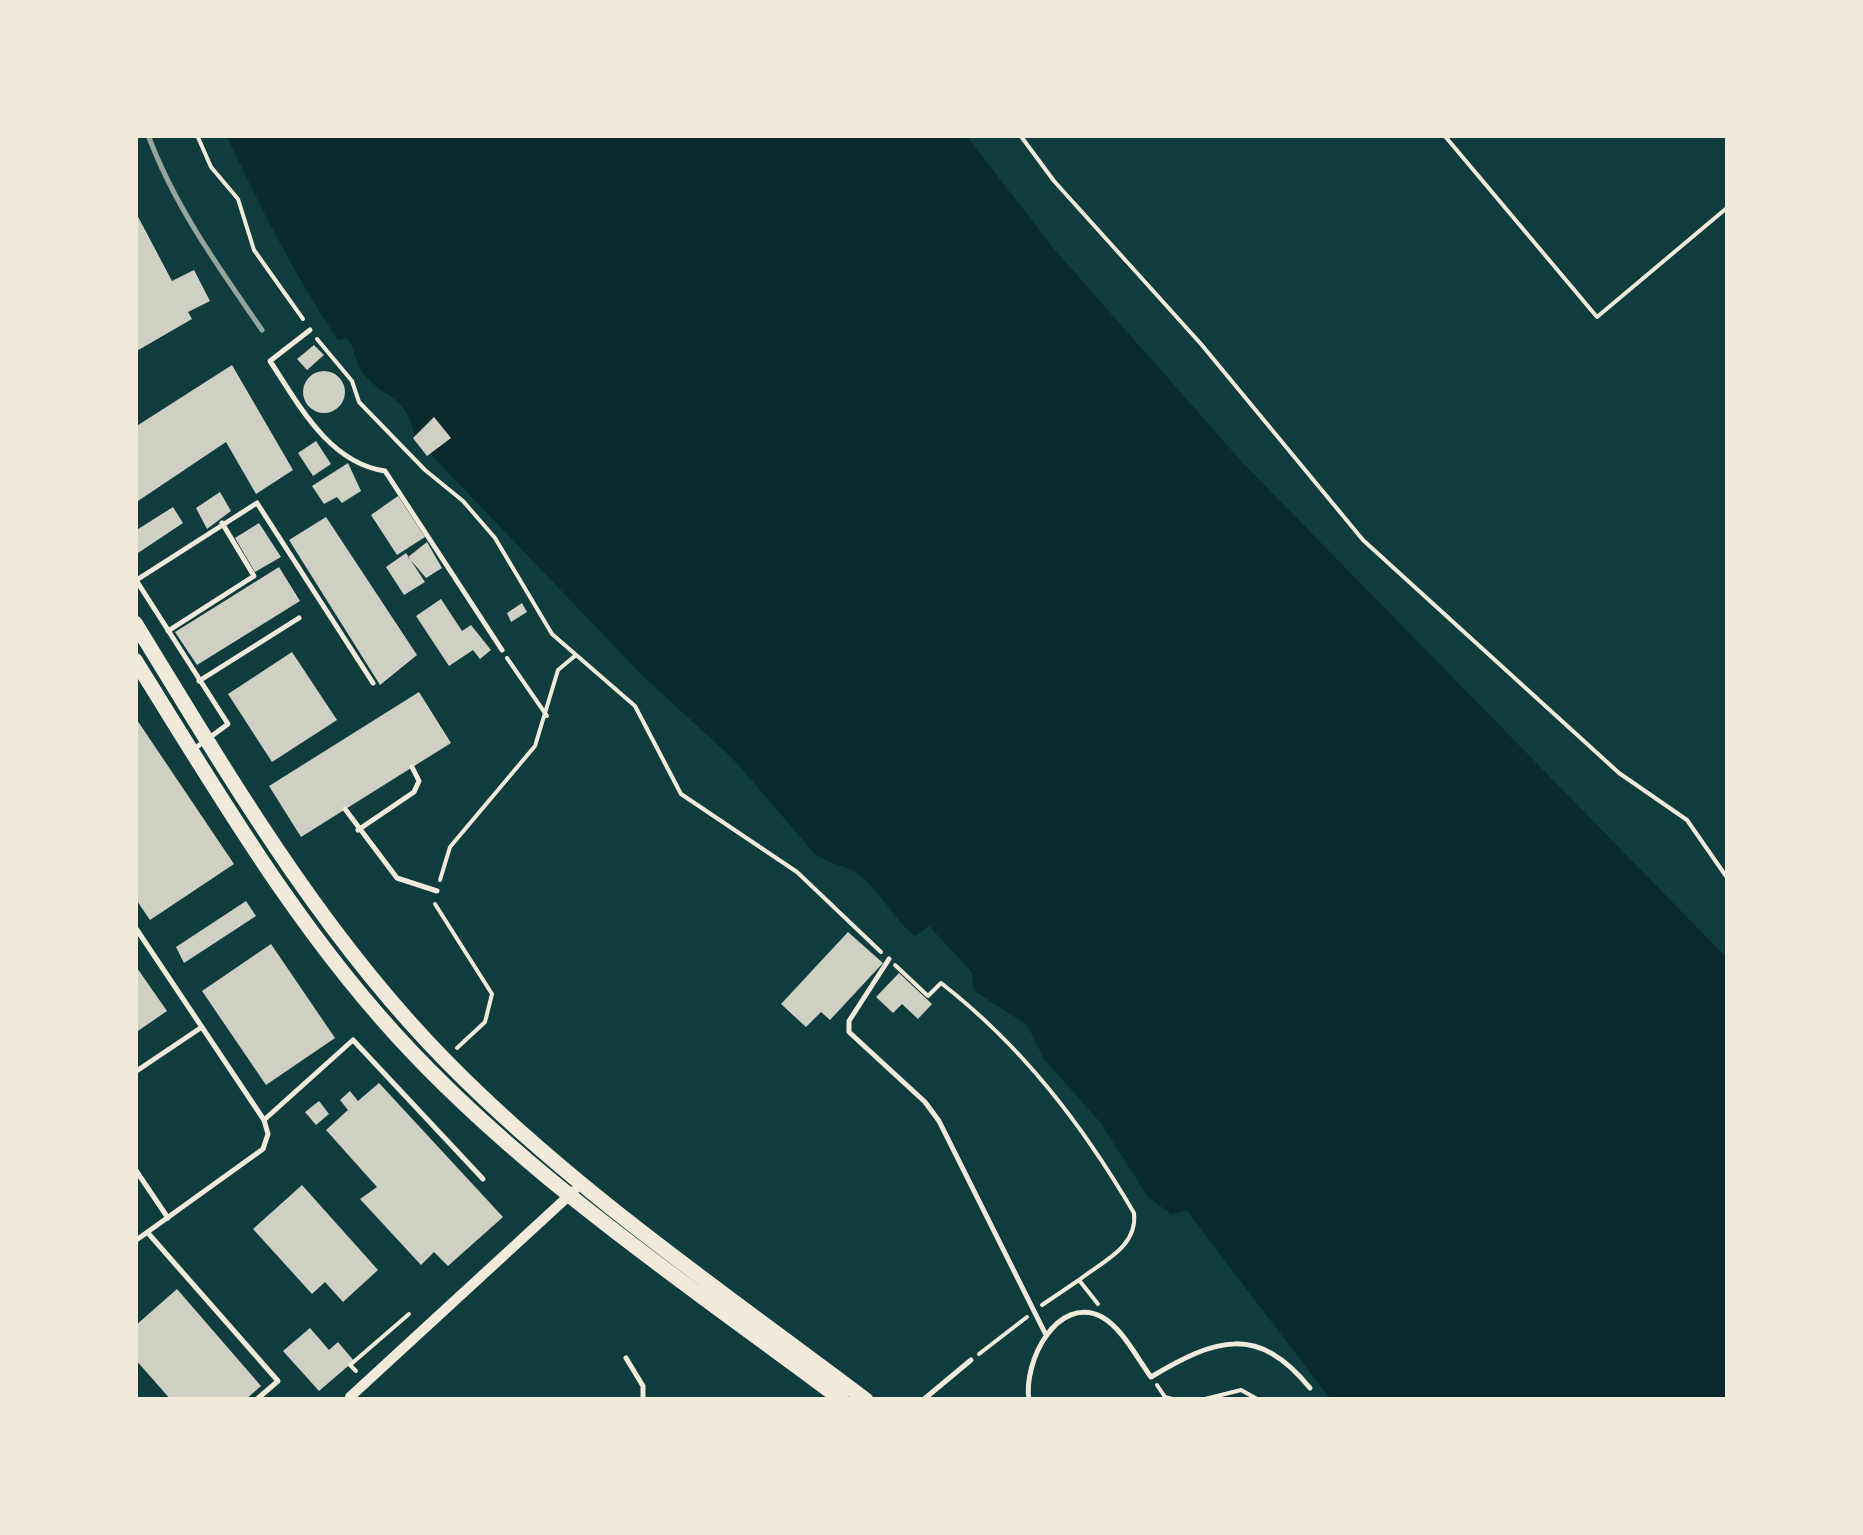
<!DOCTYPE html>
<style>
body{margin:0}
#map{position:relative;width:1863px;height:1535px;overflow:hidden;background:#0f3d3e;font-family:Arial,sans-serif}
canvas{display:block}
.frame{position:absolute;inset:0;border:138px solid #f1e9da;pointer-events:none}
</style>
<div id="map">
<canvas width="1863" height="1535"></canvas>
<div class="frame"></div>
</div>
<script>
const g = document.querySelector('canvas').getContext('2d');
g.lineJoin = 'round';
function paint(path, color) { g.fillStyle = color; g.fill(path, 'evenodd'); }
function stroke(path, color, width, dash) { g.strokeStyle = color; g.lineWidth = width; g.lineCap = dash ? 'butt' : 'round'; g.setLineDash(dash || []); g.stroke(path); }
const water = new Path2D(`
 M226 135H966L1054 249 1242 462 1728 959V1400H1331L1187 1211 1171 1214 1148 1197 1100 1122 1044 1059 1027 1025 973 990 972 972 929 926 915 936C891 916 883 895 862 877 849 865 828 865 813 852L733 759 642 675 415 438C407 393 385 401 363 373 354 361 356 350 347 338L338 340C294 275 260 206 226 135Z`);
const building = new Path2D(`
 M135 211 172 281 194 270 210 301 188 312 192 319 135 352Z
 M314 345 324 355 307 370 297 359Z
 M232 365 293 470 256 494 226 442 135 503V427Z
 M303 392a21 21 0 1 1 42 0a21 21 0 1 1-42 0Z
 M434 417 451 438 427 456 413 438Z
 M316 441 331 464 313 476 298 453Z
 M348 463 361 491 342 503 337 497 324 504 312 486Z
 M220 492 231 511 207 529 196 508Z
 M398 496 425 537 397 555 371 515Z
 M173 507 183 523 135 555V531Z
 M326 517 417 655 380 685 289 540Z
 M259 523 281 557 255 572 235 538Z
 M427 542 442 568 426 578 408 557Z
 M406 553 425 582 404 595 386 567Z
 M279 567 300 601 197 665 175 632Z
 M441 599 462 631 471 625 491 650 480 659 473 650 449 666 416 616Z
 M522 603 527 612 511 622 507 613Z
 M292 652 337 720 272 762 228 694Z
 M419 692 451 743 301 837 269 786Z
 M135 717 234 864 150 920 135 898Z
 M246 901 256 916 184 963 176 947Z
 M848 932 883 963 830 1020 821 1012 806 1027 781 1004Z
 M271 944 335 1038 266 1085 202 991Z
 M135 965 167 1011 135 1033Z
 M899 973 932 1004 918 1019 902 1004 893 1013 876 997Z
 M379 1083 503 1217 448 1266 434 1252 421 1265 360 1199 377 1187 326 1130 348 1110 340 1100 350 1091 358 1101Z
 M319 1101 329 1114 316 1125 305 1112Z
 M302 1185 378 1270 343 1302 325 1282 312 1294 253 1229Z
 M177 1289 261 1386 245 1400H171L135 1359V1326Z
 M310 1328 329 1350 338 1342 354 1361 319 1391 283 1351Z`);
const path = new Path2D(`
 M197 135 211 167 238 199 254 250 303 319
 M1020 135 1054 181 1201 344 1363 540 1619 773 1687 820 1728 879
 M1444 135 1597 317 1728 207
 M317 339 352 381 359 402 425 470 463 501 495 538 552 634 635 706 681 794 797 872 881 952
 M507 658 547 716
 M440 880 450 847 535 746 558 670 576 655
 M435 904 492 994 485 1022 457 1048
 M895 965 928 996 941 983C1022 1046 1082 1124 1134 1213 1138 1247 1103 1261 1079 1280L1098 1304
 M1042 1305 1079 1280
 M979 1354 1027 1317
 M356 1371 350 1365 409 1314
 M1157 1385 1165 1397 1161 1400
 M1165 1397 1176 1400
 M1201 1400 1241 1390 1259 1400`);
const service = new Path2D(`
 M310 330 270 361C299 405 329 463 385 471L502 650
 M136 580 228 724 194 749
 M135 581 257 503 373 683
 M168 631 254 576 222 523
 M199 681 299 618
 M345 809 397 878 437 891
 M358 830 414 792 419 781 412 767
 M135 927 264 1120 268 1134 263 1149 135 1241
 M889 959 849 1021V1032L925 1102 939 1121 1046 1335
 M135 1072 202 1027
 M264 1120 353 1040 483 1179
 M135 1169 168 1218
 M148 1233 278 1381 256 1400
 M626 1358 643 1386V1400
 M923 1400 971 1360
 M1029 1400C1023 1362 1057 1294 1102 1317 1122 1328 1137 1358 1151 1377 1216 1338 1258 1324 1310 1388`);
const minor = new Path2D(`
 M350 1397 574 1191`);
const primary = new Path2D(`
 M135 623C229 776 320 933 447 1062 573 1190 723 1292 866 1400
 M135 660C220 796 300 934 411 1051 538 1185 694 1289 842 1400`);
const rail = new Path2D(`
 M148 135C175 207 219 268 262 330`);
paint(water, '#0a2a2b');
paint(building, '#cfcfc3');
stroke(path, '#f1e9da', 4);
stroke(service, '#f1e9da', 5);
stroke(minor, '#f1e9da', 10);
stroke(primary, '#f1e9da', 15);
stroke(rail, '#97a49c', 5);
</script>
